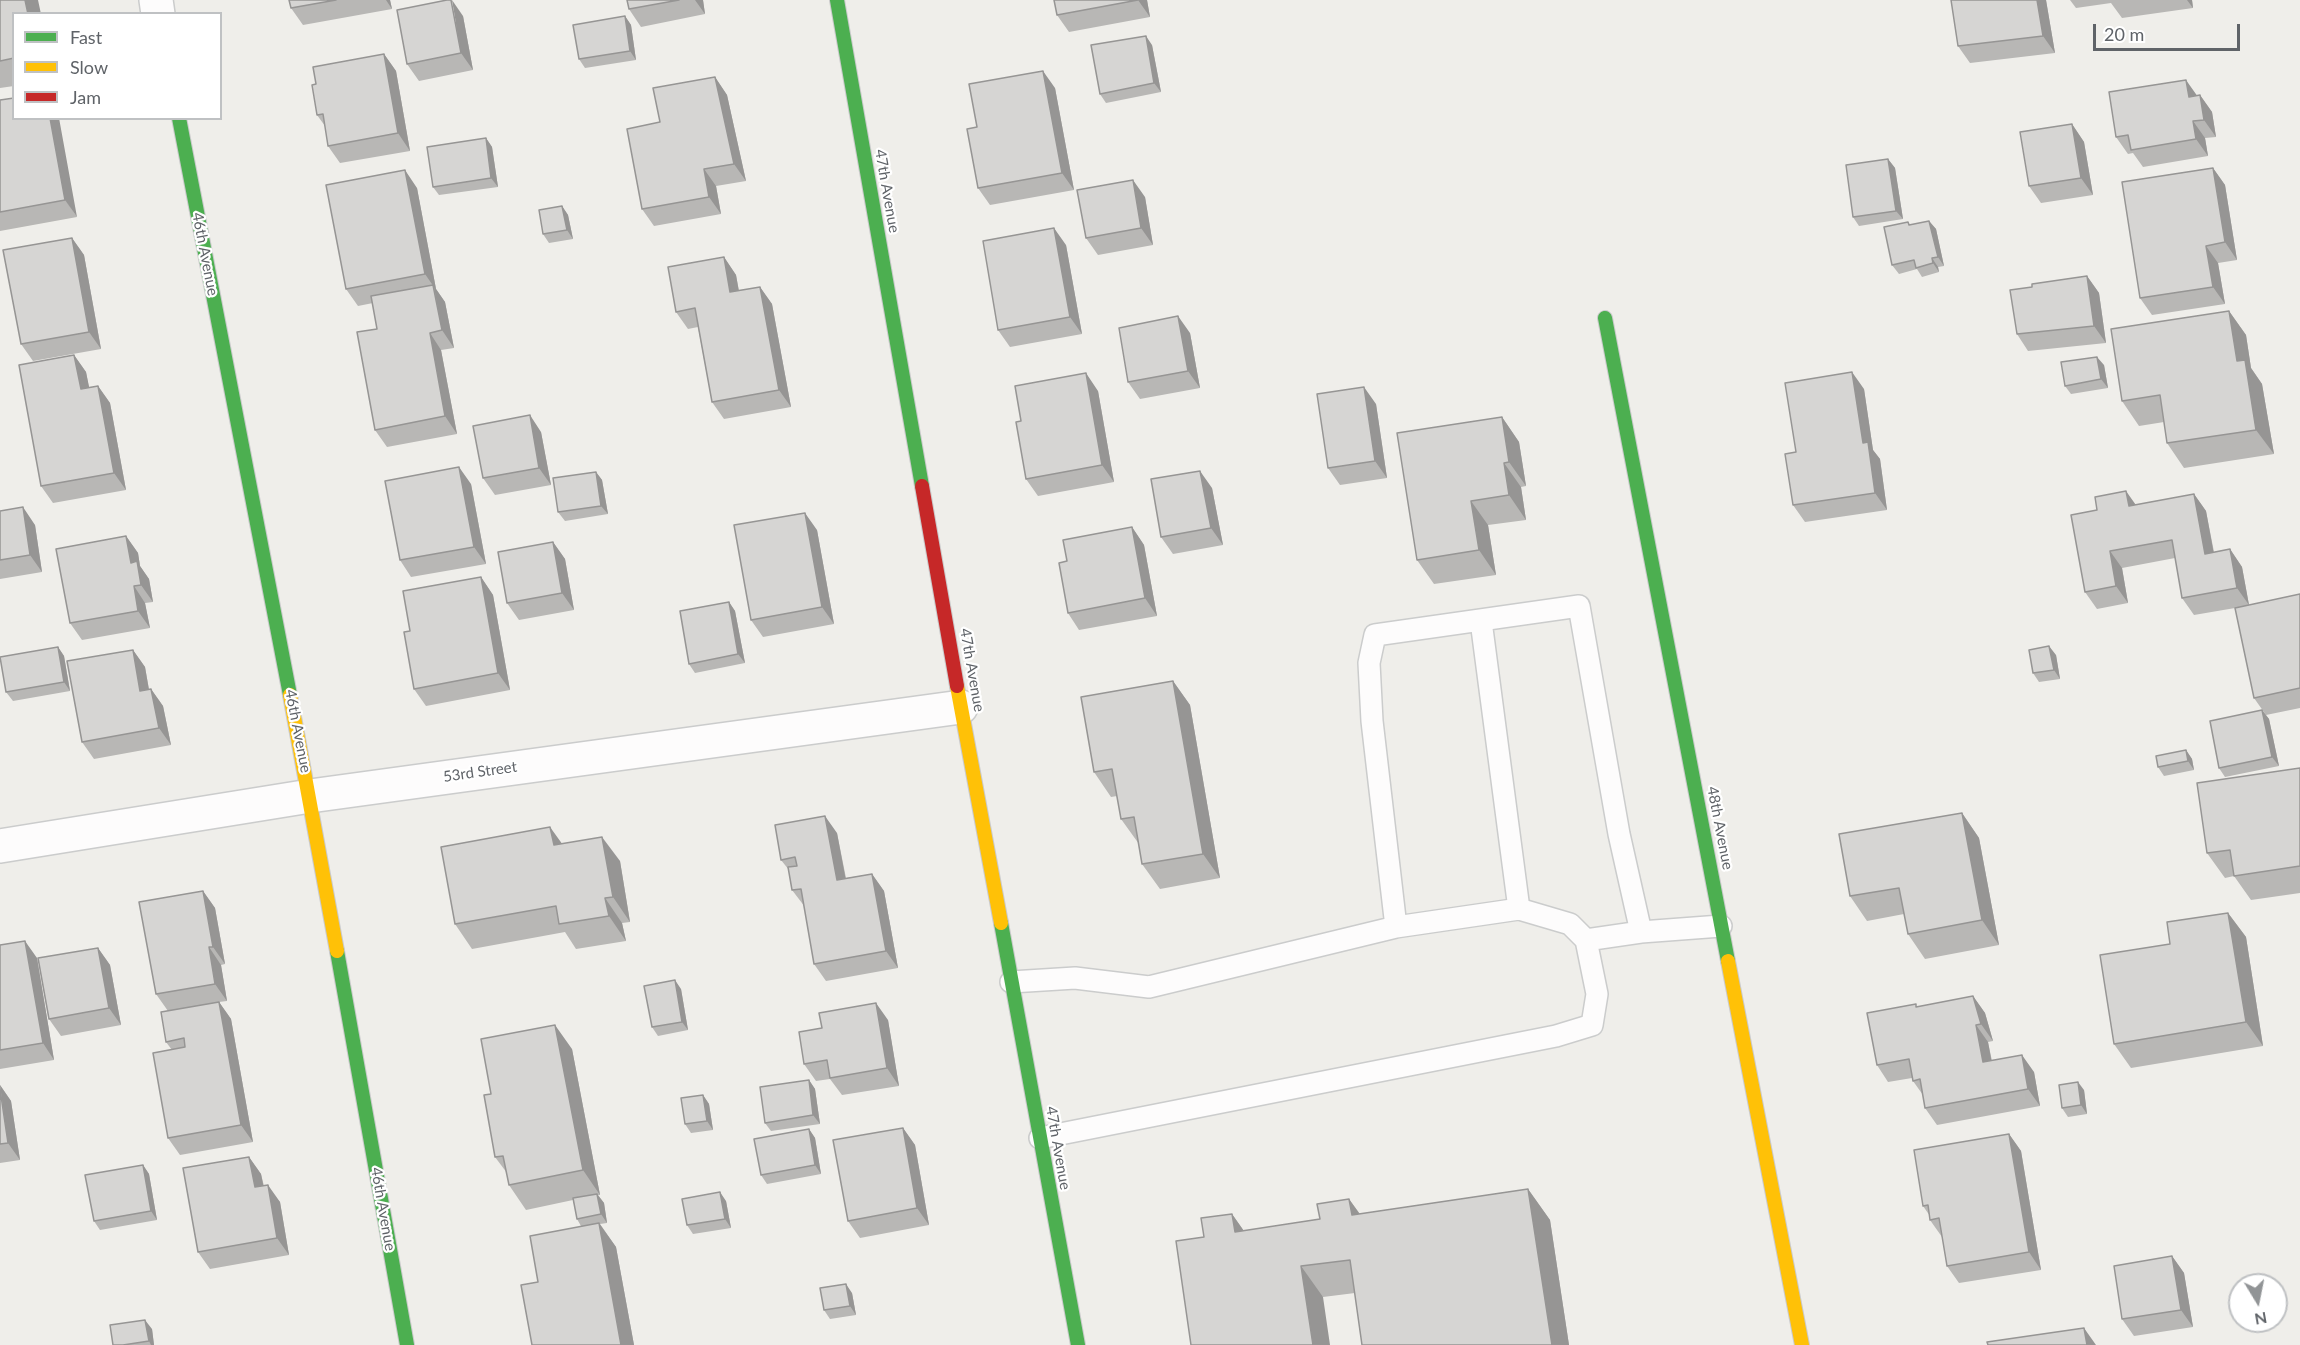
<!DOCTYPE html>
<style>
body{margin:0}
#map{position:relative;width:2300px;height:1345px;overflow:hidden;background:#efeeea;font-family:Lato,sans-serif}
canvas{display:block}
.legend{position:absolute;left:12px;top:12px;width:210px;height:108px;box-sizing:border-box;background:#fff;border:2px solid #bfc1c3;margin:0;padding:8px 10px;list-style:none;font-size:18px;color:#5f6368}
.legend li{display:flex;align-items:center;gap:12px;height:30px}
.legend b{width:30px;border:2px solid #bfc1c3}
.north{position:absolute;left:2228px;top:1273px;width:60px;height:60px;box-sizing:border-box;background:#fff;border:2px solid #bfc1c3;border-radius:50%;rotate:170deg;font-size:16px;font-weight:700;line-height:24px;text-align:center;color:#5f6368}
.north::after{content:'';display:block;margin:auto;width:21px;height:27px;background:#919496;clip-path:polygon(50% 0,100% 100%,50% 72%,0 100%)}
.scale{position:absolute;left:2093px;top:24px;width:147px;height:27px;box-sizing:border-box;border:3px solid #5f6368;border-top:0;padding-left:8px;font-size:18px;line-height:21px;white-space:nowrap;color:#5f6368;-webkit-text-stroke:4px #fff;paint-order:stroke}
</style>
<div id="map">
<canvas width="2300" height="1345"></canvas>
<ul class="legend">
<li><b style="height:8px;background:#4caf50"></b>Fast</li>
<li><b style="height:8px;background:#ffc107"></b>Slow</li>
<li><b style="height:8px;background:#c62828"></b>Jam</li>
</ul>
<div class="north">N</div>
<div class="scale">20 m</div>
</div>
<script>
const g = document.querySelector('canvas').getContext('2d');
g.lineJoin = 'round';
function stroke(path, color, width, dash) { g.strokeStyle = color; g.lineWidth = width; g.lineCap = dash ? 'butt' : 'round'; g.setLineDash(dash || []); g.stroke(path); }
function paint(path, color) { g.fillStyle = color; g.fill(path, 'evenodd'); }
function write(font, color, halo, rows, align = 'center') {
  g.font = font + ' Lato,sans-serif'; g.lineWidth = 4.5; g.setLineDash([]); g.textBaseline = 'middle'; g.strokeStyle = halo; g.fillStyle = color; for (const [text, x, y, turn = 0] of rows) {
    g.save(); g.translate(x, y); g.rotate((+turn || 0) * Math.PI / 180); g.textAlign = isNaN(turn) ? turn : align; if (halo) g.strokeText(text, 0, 0); g.fillText(text, 0, 0); g.restore();
  }
}
const lane = new Path2D(`
 M1481 621 1519 909
 M1586 940 1641 932 1721 926
 M1011 982 1075 978 1149 987 1396 927 1372 721 1369 663 1375 635 1579 606 1619 834 1641 932
 M1040 1138 1556 1036 1592 1025 1597 994 1586 940 1570 924 1519 909 1396 927`);
const street = new Path2D(`
 M156 0 158 14
 M0 846 310 796 961 707`);
const fast = new Path2D(`
 M837 0 922 486
 M179 118 290 695
 M1605 318 1728 961
 M1001 923 1078 1345
 M337 951 407 1345`);
const slow = new Path2D(`
 M957 686 1001 923
 M290 695 337 951
 M1728 961 1802 1345`);
const jam = new Path2D(`
 M922 486 957 686`);
const wall = new Path2D(`
 M0 0 14 14V86L0 88Z
 M289 0H390L392 9 303 25 291 8Z
 M627 0H703L705 14 641 27 629 9Z
 M1054 0H1147L1150 17 1069 32 1057 15Z
 M1951 0H2046L2055 53 1970 63 1958 46Z
 M2070 0H2192L2193 8 2122 18 2111 3 2076 8Z
 M463 16 473 70 419 81 407 64Z
 M625 16 631 25 636 60 585 68 579 59Z
 M1152 45 1161 92 1106 103 1100 94Z
 M384 54 396 71 410 151 340 163 328 146 325 126 317 115 316 84Z
 M715 77 727 95 746 181 716 186 721 214 654 226 642 209 660 122Z
 M1055 88 1074 190 990 205 978 188 977 127Z
 M2200 95 2212 112 2216 137 2205 138 2208 156 2143 167 2133 153 2128 154 2116 137 2197 96Z
 M0 100 77 217 0 231Z
 M2072 124 2084 142 2093 195 2041 203 2029 186Z
 M486 138 492 147 498 187 439 195 433 187Z
 M1888 159 1895 168 1903 219 1859 226 1853 217Z
 M2213 168 2225 185 2237 260 2218 263 2225 304 2152 315 2140 298Z
 M417 188 436 289 445 302 454 348 441 350 457 434 387 447 375 430 377 329 373 303 358 306 346 289Z
 M1145 197 1153 245 1098 255 1086 238Z
 M562 206 568 215 573 239 549 243 543 234Z
 M1929 221 1936 229 1944 266 1938 267 1939 272 1922 277 1917 269 1899 274 1892 265 1908 222 1910 225Z
 M72 238 84 255 101 349 33 361 21 344Z
 M1066 245 1082 334 1010 347 998 330Z
 M724 257 736 275 739 291 760 287 772 304 791 407 724 419 712 402 698 327 688 329 676 312Z
 M2087 276 2099 293 2106 343 2028 351 2017 334 2032 287Z
 M2229 311 2246 335 2251 368 2262 384 2274 454 2184 468 2167 443 2164 422 2139 426 2122 401Z
 M1190 333 1200 388 1140 399 1128 382Z
 M74 355 86 372 89 388 98 386 110 403 126 490 53 503 41 486Z
 M2104 365 2108 388 2071 394 2065 386Z
 M1864 389 1873 450 1880 459 1887 510 1805 522 1793 505 1796 452Z
 M1098 391 1114 482 1038 496 1026 479 1021 421Z
 M1376 404 1387 478 1340 485 1328 468Z
 M1502 417 1519 442 1526 486 1521 487 1526 520 1488 525 1496 575 1434 584 1417 560Z
 M541 432 551 485 495 495 483 478Z
 M596 472 602 480 608 514 565 521 558 512Z
 M471 484 486 564 411 577 400 560Z
 M1212 488 1223 545 1173 554 1161 537Z
 M2194 494 2206 511 2214 552 2230 549 2242 567 2249 605 2300 594V708L2266 715 2254 698 2235 608 2194 615 2182 598 2175 558 2122 568 2128 603 2097 609 2085 592 2135 505Z
 M0 511 35 525 42 572 0 579Z
 M1132 527 1144 545 1157 616 1079 630 1068 613 1067 561Z
 M817 530 834 624 763 637 751 620Z
 M126 536 138 553 140 566 149 579 153 602 145 603 150 628 82 640 70 623Z
 M553 542 565 559 574 610 519 620 507 603Z
 M481 577 493 595 510 690 426 706 414 689 410 631Z
 M729 602 735 611 745 663 695 673 689 664Z
 M58 647 64 656 70 691 13 701 6 692Z
 M133 650 145 667 149 689H151L163 706 171 745 94 759 82 742Z
 M2056 655 2060 679 2039 682 2033 673Z
 M1173 681 1190 705 1220 878 1160 889 1142 864 1139 844 1121 819 1117 796 1111 797 1094 772Z
 M2262 710 2269 719 2279 766 2225 777 2219 768Z
 M2186 750 2192 759 2194 770 2164 776 2158 767Z
 M2300 768V893L2251 900 2234 876 2225 878 2207 853Z
 M1962 813 1979 838 1999 945 1925 959 1908 934 1904 914 1867 921 1850 896Z
 M837 833 846 878 872 874 884 891 898 968 826 981 814 964 805 907 792 890 789 870 781 860Z
 M562 844 620 861 630 922 622 923 626 941 576 949 565 932 472 949 455 924Z
 M203 891 215 908 225 964 221 965 227 1001 219 1002 231 1019 253 1142 180 1155 168 1138 172 1050 166 1042 168 1011 156 994Z
 M2228 913 2246 937 2263 1046 2131 1068 2114 1044 2170 944Z
 M0 945 37 958 54 1060 0 1069Z
 M98 948 110 965 121 1025 61 1036 49 1019Z
 M681 989 688 1030 658 1036 652 1027Z
 M1973 996 1985 1013 1993 1041 1988 1042 1992 1061 2034 1072 2040 1106 1937 1125 1925 1108 1923 1095 1913 1081 1912 1078 1888 1082 1877 1065 1918 1007Z
 M888 1020 899 1086 842 1095 830 1079 816 1081 804 1064Z
 M572 1049 600 1195H598L604 1203 607 1223 600 1224 616 1247 634 1345H532L538 1282 581 1226 577 1219 573 1200 526 1210 509 1185 507 1173 495 1157Z
 M809 1080 815 1089 820 1124 771 1131 765 1123Z
 M0 1085 11 1101 20 1160 0 1163Z
 M2084 1090 2087 1114 2068 1117 2062 1108Z
 M703 1095 709 1104 713 1130 691 1133 685 1124Z
 M903 1128 915 1145 929 1225 860 1238 848 1221Z
 M809 1129 815 1138 821 1174 767 1184 761 1175Z
 M2009 1134 2021 1151 2041 1270 1959 1283 1947 1266 1942 1237 1930 1220V1216L1923 1206Z
 M249 1157 261 1174 264 1186 280 1202 289 1255 210 1269 198 1252Z
 M143 1165 149 1174 157 1220 100 1230 94 1221Z
 M1528 1189 1550 1220 1569 1345H1362L1355 1293 1323 1297 1204 1237 1232 1214 1244 1231 1320 1219 1349 1199 1360 1214Z
 M726 1201 731 1228 693 1234 687 1225Z
 M2172 1256 2184 1273 2193 1327 2134 1336 2122 1319Z
 M852 1293 856 1315 830 1319 824 1310Z
 M152 1329 154 1345H113Z`);
const shadedWall = new Path2D(`
 M25 0H38L41 14H28Z
 M386 0H390L392 9Z
 M452 0 463 16 473 70 461 53Z
 M695 0H703L705 14Z
 M1138 0H1147L1150 17Z
 M2037 0H2046L2055 53 2043 36Z
 M2187 0H2192L2193 8Z
 M625 16 631 25 636 60 630 51Z
 M1146 36 1152 45 1161 92 1154 83Z
 M384 54 396 71 410 151 398 133Z
 M1043 71 1055 88 1074 190 1062 173Z
 M715 77 727 95 746 181 734 164Z
 M2186 80 2198 97H2189Z
 M2200 95 2212 112 2216 137 2204 120Z
 M50 118H59L77 217 65 200Z
 M2193 121 2205 138 2208 156 2196 139Z
 M2072 124 2084 142 2093 195 2081 178Z
 M486 138 492 147 498 187 491 178Z
 M1888 159 1895 168 1903 219 1896 211Z
 M2213 168 2225 185 2237 260 2225 242Z
 M704 169 716 186 721 214 709 197Z
 M405 170 417 188 436 289 445 302 454 348 442 330 434 287 425 274Z
 M1133 180 1145 197 1153 245 1141 228Z
 M562 206 568 215 573 239 567 230Z
 M1929 221 1936 229 1944 266 1938 257Z
 M1054 228 1066 245 1082 334 1070 317Z
 M72 238 84 255 101 349 89 332Z
 M2206 246 2218 263 2225 304 2213 287Z
 M724 257 736 275 742 309 730 292Z
 M1932 258 1938 267 1939 272 1933 263Z
 M2087 276 2099 293 2106 343 2094 326Z
 M760 287 772 304 791 407 779 390Z
 M2229 311 2246 335 2251 368 2262 384 2274 454 2256 430 2237 361Z
 M1178 316 1190 333 1200 388 1188 371Z
 M430 333 441 350 457 434 445 416Z
 M74 355 86 372 93 406 81 389Z
 M2097 357 2104 365 2108 388 2101 379Z
 M1852 372 1864 389 1873 450 1880 459 1887 510 1875 493 1863 443Z
 M1086 373 1098 391 1114 482 1102 465Z
 M98 386 110 403 126 490 114 473Z
 M1364 387 1376 404 1387 478 1375 461Z
 M530 415 541 432 551 485 539 468Z
 M1502 417 1519 442 1526 486 1509 462Z
 M1504 463 1521 487 1526 520 1509 495Z
 M459 467 471 484 486 564 474 547Z
 M1200 471 1212 488 1223 545 1211 528Z
 M596 472 602 480 608 514 601 506Z
 M2126 491 2138 508 2129 506Z
 M2194 494 2206 511 2217 571 2205 554Z
 M1471 501 1488 525 1496 575 1479 550Z
 M23 507 35 525 42 572 30 555Z
 M805 513 817 530 834 624 822 607Z
 M1132 527 1144 545 1157 616 1145 598Z
 M126 536 138 553 140 566 149 579 153 602 141 585 131 563Z
 M553 542 565 559 574 610 562 593Z
 M2230 549 2242 567 2249 605 2237 588Z
 M2110 551 2122 568 2128 603 2116 586Z
 M481 577 493 595 510 690 498 673Z
 M134 586 145 603 150 628 138 611Z
 M729 602 735 611 745 663 738 654Z
 M2049 646 2056 655 2060 679 2054 670Z
 M58 647 64 656 70 691 64 682Z
 M133 650 145 667 152 708 140 691Z
 M1173 681 1190 705 1220 878 1203 854Z
 M151 689 163 706 171 745 159 728Z
 M2262 710 2269 719 2279 766 2272 757Z
 M2186 750 2192 759 2194 770 2188 761Z
 M1962 813 1979 838 1999 945 1982 920Z
 M825 816 837 833 849 897 837 880Z
 M550 827 568 852 554 845Z
 M602 837 620 861 630 922 613 897Z
 M872 874 884 891 898 968 886 951Z
 M203 891 215 908 225 964 213 947Z
 M605 898 622 923 626 941 609 916Z
 M2228 913 2246 937 2263 1046 2246 1022Z
 M25 941 37 958 54 1060 43 1043Z
 M209 947 221 965 227 1001 215 984Z
 M98 948 110 965 121 1025 109 1008Z
 M675 980 681 989 688 1030 682 1022Z
 M1973 996 1985 1013 1993 1041 1981 1024Z
 M219 1002 231 1019 253 1142 241 1125Z
 M876 1003 888 1020 899 1086 887 1068Z
 M555 1025 572 1049 600 1195 583 1170Z
 M1976 1025 1988 1042 1995 1080 1983 1062Z
 M2022 1055 2034 1072 2040 1106 2028 1089Z
 M809 1080 815 1089 820 1124 813 1115Z
 M2078 1082 2084 1090 2087 1114 2081 1105Z
 M0 1085 11 1101 20 1160 8 1143Z
 M703 1095 709 1104 713 1130 707 1121Z
 M903 1128 915 1145 929 1225 917 1208Z
 M809 1129 815 1138 821 1174 815 1165Z
 M2009 1134 2021 1151 2041 1270 2029 1252Z
 M249 1157 261 1174 267 1204 255 1187Z
 M143 1165 149 1174 157 1220 151 1211Z
 M268 1185 280 1202 289 1255 277 1238Z
 M1528 1189 1550 1220 1569 1345H1552Z
 M720 1192 726 1201 731 1228 725 1219Z
 M597 1194 604 1203 607 1223 601 1214Z
 M1349 1199 1371 1230 1352 1215Z
 M1232 1214 1253 1244 1235 1232Z
 M599 1223 616 1247 634 1345H621Z
 M2172 1256 2184 1273 2193 1327 2181 1310Z
 M1301 1266 1323 1297 1330 1345H1313Z
 M846 1284 852 1293 856 1315 850 1306Z
 M145 1320 152 1329 154 1345H151L149 1341Z
 M2084 1328 2096 1345H2087Z`);
const building = new Path2D(`
 M0 0H25L28 14H14V58L0 61Z
 M289 0H336L291 8Z
 M447 0H451L461 53 407 64 397 10Z
 M627 0H679L629 9Z
 M1054 0H1138L1057 15Z
 M1951 0H2037L2043 36 1958 46Z
 M625 16 630 51 579 59 573 25Z
 M1146 36 1154 83 1100 94 1091 45Z
 M384 54 398 133 328 146 323 114 317 115 312 85 316 84 313 67Z
 M1043 71 1062 173 978 188 967 129 977 127 969 84Z
 M715 77 734 164 704 169 709 197 642 209 627 129 660 122 653 88Z
 M2186 80 2189 97 2200 95 2204 120 2193 121 2196 139 2131 150 2128 135 2116 137 2109 92Z
 M14 98V118H50L65 200 0 212V100Z
 M2072 124 2081 178 2029 186 2020 132Z
 M486 138 491 178 433 187 427 147Z
 M1888 159 1896 211 1853 217 1846 165Z
 M2213 168 2225 242 2206 246 2213 287 2140 298 2122 182Z
 M405 170 425 274 346 289 326 185Z
 M1133 180 1141 228 1086 238 1077 190Z
 M562 206 567 230 543 234 539 210Z
 M1929 221 1938 257 1932 258 1933 263 1916 268 1914 260 1892 265 1884 227 1908 222 1909 225Z
 M1054 228 1070 317 998 330 983 241Z
 M72 238 89 332 21 344 3 250Z
 M724 257 730 292 760 287 779 390 712 402 695 308 676 312 668 267Z
 M2087 276 2094 326 2017 334 2010 290 2032 287V284Z
 M433 285 442 330 430 333 445 416 375 430 357 332 377 329 371 296Z
 M2229 311 2237 361 2245 360 2256 430 2167 443 2160 395 2122 401 2111 329Z
 M1178 316 1188 371 1128 382 1119 328Z
 M74 355 81 389 98 386 114 473 41 486 19 365Z
 M2097 357 2101 379 2065 386 2061 362Z
 M1852 372 1863 443 1868 442 1875 493 1793 505 1785 454 1796 452 1785 383Z
 M1086 373 1102 465 1026 479 1016 422 1021 421 1015 386Z
 M1364 387 1375 461 1328 468 1317 394Z
 M530 415 539 468 483 478 473 426Z
 M1502 417 1509 462 1504 463 1509 495 1471 501 1479 550 1417 560 1397 433Z
 M459 467 474 547 400 560 385 481Z
 M1200 471 1211 528 1161 537 1151 479Z
 M596 472 601 506 558 512 553 478Z
 M2126 491 2129 506 2194 494 2205 554 2230 549 2237 588 2182 598 2172 540 2110 551 2116 586 2085 592 2071 515 2097 510 2095 497Z
 M23 507 30 555 0 560V511Z
 M805 513 822 607 751 620 734 525Z
 M1132 527 1145 598 1068 613 1059 563 1067 561 1063 540Z
 M126 536 131 563 137 561 141 585 134 586 138 611 70 623 56 549Z
 M553 542 562 593 507 603 498 552Z
 M481 577 498 673 414 689 404 632 410 631 403 591Z
 M2300 594V688L2254 698 2235 608Z
 M729 602 738 654 689 664 680 611Z
 M2049 646 2054 670 2033 673 2029 650Z
 M58 647 64 682 6 692 0 657Z
 M133 650 140 691 151 689 159 728 82 742 67 661Z
 M1173 681 1203 854 1142 864 1134 817 1121 819 1112 769 1094 772 1081 697Z
 M2262 710 2272 757 2219 768 2210 721Z
 M2186 750 2188 761 2158 767 2156 756Z
 M2300 768V866L2234 876 2230 850 2207 853 2197 783Z
 M1962 813 1982 920 1908 934 1899 888 1850 896 1839 834Z
 M825 816 837 880 872 874 886 951 814 964 801 889 792 890 788 867 797 866 795 857 781 860 775 825Z
 M550 827 554 845 602 837 613 897 605 898 609 916 559 924 556 906 455 924 441 847Z
 M203 891 213 947H209L215 984 156 994 139 902Z
 M2228 913 2246 1022 2114 1044 2100 955 2170 944 2167 922Z
 M25 941 43 1043 0 1050V945Z
 M98 948 109 1008 49 1019 38 958Z
 M675 980 682 1022 652 1027 644 986Z
 M1973 996 1981 1024 1976 1025 1983 1062 2022 1055 2028 1089 1925 1108 1920 1079 1913 1081 1909 1059 1877 1065 1867 1013 1916 1004V1007Z
 M219 1002 241 1125 168 1138 153 1053 185 1047 184 1038 166 1042 161 1012Z
 M876 1003 887 1068 830 1078 827 1060 804 1064 799 1032 822 1028 819 1013Z
 M555 1025 583 1170 509 1185 503 1156 495 1157 484 1095 491 1094 481 1039Z
 M809 1080 813 1115 765 1123 760 1087Z
 M2078 1082 2081 1105 2062 1108 2059 1085Z
 M0 1089 8 1143 0 1144Z
 M703 1095 707 1121 685 1124 681 1098Z
 M903 1128 917 1208 848 1221 833 1140Z
 M809 1129 815 1165 761 1175 754 1139Z
 M2009 1134 2029 1252 1947 1266 1939 1218 1930 1220 1928 1205 1923 1206 1914 1150Z
 M249 1157 255 1187 268 1185 277 1238 198 1252 183 1168Z
 M143 1165 151 1211 94 1221 85 1175Z
 M1528 1189 1552 1345H1362L1350 1260 1301 1266 1313 1345H1191L1176 1241 1204 1237 1201 1218 1232 1214 1235 1232 1320 1219 1317 1204 1349 1199 1352 1215Z
 M720 1192 725 1219 687 1225 682 1199Z
 M597 1194 601 1214 577 1219 573 1198Z
 M599 1223 621 1345H532L521 1285 538 1282 530 1236Z
 M2172 1256 2181 1310 2122 1319 2114 1266Z
 M846 1284 850 1306 824 1310 820 1288Z
 M145 1320 149 1341 123 1345H113L110 1325Z
 M2084 1328 2087 1345H1988L1987 1342Z`);
const streetNames = [
 ["47th Avenue",887,191,80],
 ["46th Avenue",205,254,79],
 ["47th Avenue",972,670,80],
 ["46th Avenue",298,731,79],
 ["53rd Street",480,772,-8],
 ["48th Avenue",1720,828,79],
 ["47th Avenue",1058,1148,80],
 ["46th Avenue",383,1209,80]
];
stroke(lane, '#cbcccc', 24);
stroke(street, '#cbcccc', 36);
stroke(fast, '#cacacb', 16);
stroke(slow, '#cacacb', 16);
stroke(jam, '#cacacb', 16);
stroke(lane, '#fdfcfc', 21);
stroke(street, '#fdfcfc', 33);
stroke(fast, '#4caf50', 14);
stroke(slow, '#ffc107', 14);
stroke(jam, '#c62828', 14);
paint(wall, '#b8b7b5');
paint(shadedWall, '#969594');
paint(building, '#d6d5d3');
stroke(building, '#969594', 1.5);
write('15px', '#5f6368', '#fff', streetNames);
</script>
